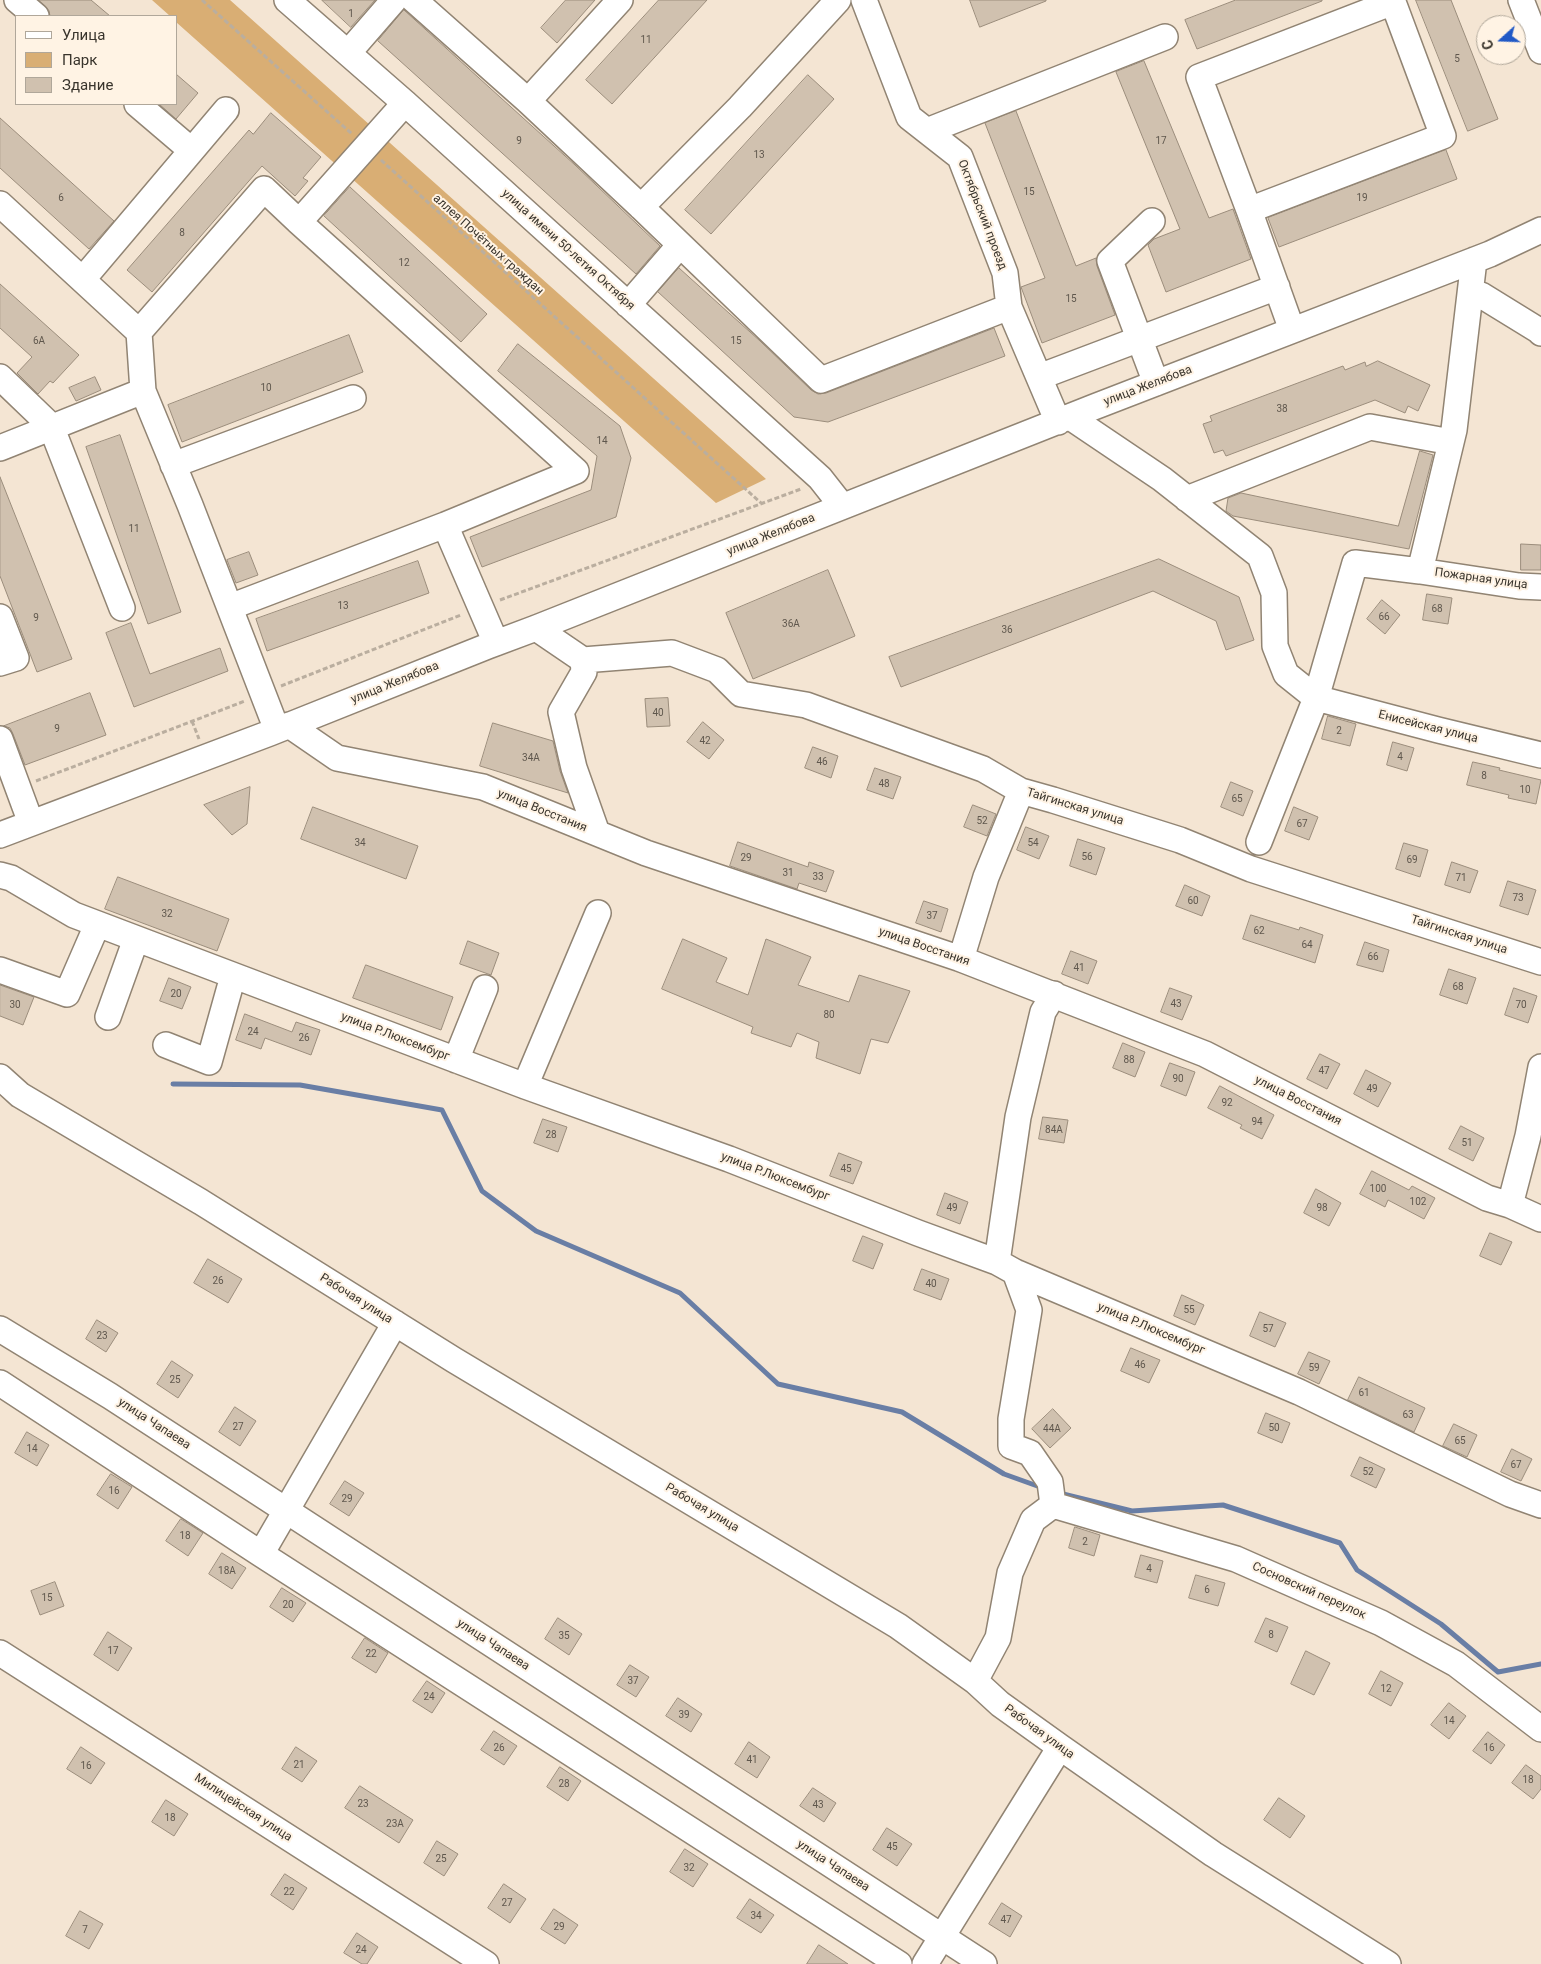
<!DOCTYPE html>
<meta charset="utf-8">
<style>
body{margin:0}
#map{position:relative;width:1541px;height:1964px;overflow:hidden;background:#f4e5d3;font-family:Roboto,sans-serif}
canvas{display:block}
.legend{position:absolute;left:15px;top:15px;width:162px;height:90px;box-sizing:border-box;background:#fff3e4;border:1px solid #b0a79a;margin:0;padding:6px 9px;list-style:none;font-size:15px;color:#39342c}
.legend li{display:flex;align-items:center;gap:10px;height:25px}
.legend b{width:25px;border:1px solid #b0a79a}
.north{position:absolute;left:1476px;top:15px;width:50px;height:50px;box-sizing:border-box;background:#fff3e4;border:1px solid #b0a79a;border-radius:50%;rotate:250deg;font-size:14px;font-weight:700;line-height:20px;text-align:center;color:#39342c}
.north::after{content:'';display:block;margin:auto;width:18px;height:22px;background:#2159c6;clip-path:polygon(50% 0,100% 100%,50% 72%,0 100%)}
</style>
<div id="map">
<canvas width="1541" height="1964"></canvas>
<ul class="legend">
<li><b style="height:6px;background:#fff"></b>Улица</li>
<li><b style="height:14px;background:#d9ae74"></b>Парк</li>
<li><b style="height:14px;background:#d0c1af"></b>Здание</li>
</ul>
<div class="north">С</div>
</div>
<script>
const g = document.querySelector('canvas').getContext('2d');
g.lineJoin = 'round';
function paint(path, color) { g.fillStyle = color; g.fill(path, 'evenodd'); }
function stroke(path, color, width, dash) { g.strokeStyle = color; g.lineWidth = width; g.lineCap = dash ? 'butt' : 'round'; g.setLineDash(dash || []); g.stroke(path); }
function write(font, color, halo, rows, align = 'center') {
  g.font = font + ' Roboto,sans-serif'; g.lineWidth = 4; g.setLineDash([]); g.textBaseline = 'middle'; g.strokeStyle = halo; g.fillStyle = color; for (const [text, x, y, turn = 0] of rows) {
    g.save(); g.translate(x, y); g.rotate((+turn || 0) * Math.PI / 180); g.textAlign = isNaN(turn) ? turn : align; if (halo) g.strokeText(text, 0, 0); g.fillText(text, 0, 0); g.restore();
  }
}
const green = new Path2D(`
 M152 0H230L766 479 716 503 176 22V16H170Z`);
const stream = new Path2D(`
 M173 1084 300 1085 442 1110 482 1191 536 1231 680 1293 778 1384 902 1412 1004 1474 1043 1488
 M1059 1493 1132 1511 1223 1505 1340 1543 1357 1570 1441 1624 1498 1672 1541 1664`);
const building = new Path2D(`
 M39 0H91L110 16H50L49 11Z
 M322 0H375L351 27Z
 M566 0H595L557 43 541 28Z
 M659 0H707L612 104 586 80Z
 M970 0H1046V1L980 27Z
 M1236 0H1322V1L1197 49 1185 20Z
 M1416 0H1451L1498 119 1468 131Z
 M404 10 575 165 660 246 636 274 378 41Z
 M1144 61 1209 218 1233 209 1251 259 1166 292 1148 245 1154 239 1180 229 1116 72Z
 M176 74 198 93 176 119 159 104H176Z
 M808 75 834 99 711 234 685 210Z
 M1016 111 1076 266 1096 258 1097 266 1115 315 1042 343 1021 287 1045 278 985 123Z
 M271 113 321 157 303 178 308 181 295 196 262 166 152 292 127 270 249 130 253 134Z
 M0 118 114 221 89 249 0 168Z
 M1446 150 1457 179 1279 247 1268 218Z
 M350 187 487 314 461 342 324 216Z
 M679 268 760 341 811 390 818 394 826 393 994 328 1005 356 828 422 794 417 658 292Z
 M0 284 79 355 53 383 50 381 38 394 17 373 32 357 0 328Z
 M349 335 363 372 182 442 168 405Z
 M518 344 620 426 631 458 616 517 482 567 470 537 591 490 597 456 498 371Z
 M1378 361 1430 385 1418 411 1408 406 1405 413 1375 400 1226 456 1223 450 1214 453 1203 424 1212 421 1210 416 1343 366 1345 370 1365 362 1366 366Z
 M95 377 101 390 76 401 69 388Z
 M120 435 181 612 148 624 86 447Z
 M1420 451 1433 455 1409 549 1233 516 1226 511 1228 498 1241 493 1398 526Z
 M0 477 72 659 37 672 0 576Z
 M1521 544 1541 545V570H1521Z
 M249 552 258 575 236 583 227 560Z
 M1159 559 1239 597 1254 640 1226 650 1216 621 1153 591 901 687 889 657Z
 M418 561 429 593 267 651 256 619Z
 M828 570 855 636 753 679 726 613Z
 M1427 594 1452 598 1448 624 1423 620Z
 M1382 600 1400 615 1385 634 1367 619Z
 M131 623 150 674 220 648 228 671 134 707 106 633Z
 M90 693 106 735 25 765 13 734 10 728 4 726Z
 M668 698 670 726 647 727 645 699Z
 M1328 716 1356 724 1350 746 1322 739Z
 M703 722 724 740 709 759 687 742Z
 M493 723 553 741 560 771 568 793 480 766Z
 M1393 742 1414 748 1407 771 1387 765Z
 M813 747 838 756 831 778 805 768Z
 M1473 762 1500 768 1499 770 1541 780 1536 804 1508 798 1509 795 1467 785Z
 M875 768 901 777 893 799 867 790Z
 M1231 782 1253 791 1243 816 1221 807Z
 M250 787 247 824 232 835 204 805Z
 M973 805 996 814 987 836 964 827Z
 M313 807 418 846 406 879 301 839Z
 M1294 807 1318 817 1309 840 1285 831Z
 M1026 827 1049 836 1039 859 1017 850Z
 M1078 839 1105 848 1096 875 1070 866Z
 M738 842 808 867 809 862 834 871 826 892 799 883 797 889 730 866Z
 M1404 843 1428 850 1420 877 1396 869Z
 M1452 862 1478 871 1470 893 1445 885Z
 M118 877 229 919 217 951 105 909Z
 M1508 881 1536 890 1528 915 1500 906Z
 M1185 885 1210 896 1202 916 1176 906Z
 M924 901 948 909 941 932 916 923Z
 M1251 915 1299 930 1300 927 1323 935 1315 963 1243 939Z
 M683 939 727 958 716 982 748 995 766 939 811 957 798 985 849 1002 859 975 910 991 888 1043 871 1039 860 1074 816 1058 819 1042 797 1033 791 1047 751 1033 753 1027 662 989Z
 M468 941 499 953 491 975 460 964Z
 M1365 942 1389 950 1383 972 1357 965Z
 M1071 951 1097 961 1088 984 1062 974Z
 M366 965 453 997 441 1030 353 998Z
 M1449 969 1476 978 1467 1004 1440 995Z
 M169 978 191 987 182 1009 160 1001Z
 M0 985 34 997 23 1025 0 1016Z
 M1170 988 1192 996 1182 1020 1161 1012Z
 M1514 988 1537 996 1528 1023 1505 1015Z
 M245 1014 292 1032 296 1022 320 1030 311 1055 265 1038 261 1049 236 1040Z
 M1123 1043 1145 1052 1135 1077 1113 1068Z
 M1320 1054 1340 1064 1327 1089 1307 1079Z
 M1170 1063 1195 1072 1186 1096 1161 1086Z
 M1366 1070 1391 1083 1378 1107 1354 1094Z
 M1220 1086 1274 1115 1262 1139 1240 1128 1242 1125 1208 1108Z
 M1043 1117 1068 1120 1064 1143 1039 1139Z
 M543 1119 567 1127 558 1152 534 1143Z
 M1461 1126 1484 1138 1473 1161 1449 1149Z
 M839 1153 862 1162 853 1184 830 1176Z
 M1372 1171 1409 1190 1412 1186 1435 1198 1424 1219 1388 1200 1385 1207 1360 1194Z
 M1316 1189 1341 1203 1329 1226 1304 1213Z
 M945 1193 968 1202 960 1224 937 1215Z
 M1490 1233 1512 1242 1501 1265 1480 1256Z
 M863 1236 883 1244 873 1269 853 1261Z
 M208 1259 242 1279 228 1303 194 1283Z
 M922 1269 949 1279 941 1300 914 1290Z
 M1182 1295 1204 1305 1195 1325 1174 1316Z
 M1260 1312 1286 1323 1275 1347 1250 1336Z
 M97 1320 118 1333 106 1352 86 1339Z
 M1131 1348 1160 1360 1149 1383 1121 1371Z
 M1309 1352 1330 1361 1319 1384 1298 1374Z
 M172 1361 193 1375 178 1398 157 1384Z
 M1359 1377 1425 1408 1414 1432 1348 1400Z
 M235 1407 256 1421 240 1446 219 1432Z
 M1053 1409 1071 1428 1050 1448 1032 1429Z
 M1266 1413 1290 1423 1282 1443 1258 1433Z
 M1454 1424 1477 1435 1467 1457 1443 1446Z
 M27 1432 49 1445 37 1466 15 1453Z
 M1512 1449 1532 1459 1521 1481 1501 1472Z
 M1360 1457 1385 1469 1376 1488 1351 1476Z
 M111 1474 132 1487 118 1509 97 1495Z
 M345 1481 364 1493 349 1516 330 1504Z
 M181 1519 203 1533 188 1556 166 1541Z
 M1075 1527 1100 1535 1094 1556 1069 1548Z
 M222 1553 246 1568 232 1589 209 1574Z
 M1141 1555 1163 1561 1157 1583 1135 1577Z
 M1196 1575 1225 1583 1218 1606 1189 1598Z
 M55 1582 64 1606 40 1615 31 1591Z
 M282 1588 306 1603 293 1622 270 1607Z
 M558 1618 582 1634 569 1655 545 1639Z
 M1266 1618 1288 1627 1277 1652 1255 1642Z
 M108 1632 132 1648 118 1671 94 1655Z
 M365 1638 388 1653 376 1673 352 1658Z
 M1306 1651 1330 1663 1314 1695 1291 1684Z
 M630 1665 649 1677 636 1697 617 1685Z
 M1381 1671 1403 1683 1391 1706 1369 1694Z
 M427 1681 445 1693 432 1713 413 1701Z
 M678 1698 702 1714 691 1732 666 1716Z
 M1449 1703 1466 1716 1449 1739 1431 1725Z
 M494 1731 517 1746 504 1765 481 1750Z
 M1488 1732 1505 1745 1491 1764 1473 1751Z
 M749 1742 770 1757 757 1778 735 1764Z
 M81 1747 105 1763 91 1784 67 1769Z
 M296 1747 317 1761 302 1782 282 1769Z
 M1526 1765 1541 1776V1789L1533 1799 1512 1783Z
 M560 1767 581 1781 568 1801 547 1787Z
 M360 1786 413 1820 399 1843 345 1808Z
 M813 1788 836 1803 824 1822 800 1806Z
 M1279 1798 1305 1816 1290 1838 1264 1820Z
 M166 1800 188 1814 174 1836 152 1822Z
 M887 1828 912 1844 897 1866 873 1850Z
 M437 1841 458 1854 444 1876 424 1863Z
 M685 1849 708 1864 693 1887 670 1872Z
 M285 1874 307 1888 293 1910 271 1895Z
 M504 1884 526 1899 510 1923 488 1908Z
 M750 1899 774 1915 761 1933 737 1918Z
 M1002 1903 1022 1916 1010 1937 989 1924Z
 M554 1909 578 1925 565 1944 541 1929Z
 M80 1911 103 1924 89 1949 66 1936Z
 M357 1933 378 1947 367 1964H362L344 1953Z
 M819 1945 848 1964H807Z`);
const path = new Path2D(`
 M202 0 352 134
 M381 160 761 503
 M500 600 801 489
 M281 686 461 615
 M192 721 199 739
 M36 781 245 701`);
const minor = new Path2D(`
 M17 0 36 16
 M287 0 405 103 820 478 842 506
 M414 0 528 101 641 207 821 380 1009 307
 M864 0 909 117 960 157 1005 273 1009 307 1058 422
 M1521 0 1541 51
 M348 53 394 0
 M528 101 620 0
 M137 104 191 150
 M927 131 1165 37
 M0 204 139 332 143 391 0 448
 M641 207 740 107 838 0
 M1249 210 1199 77 1393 2 1443 136 1249 210 1292 330
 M1152 221 1110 261 1156 383
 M83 279 226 110
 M1470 296 1481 295 1538 330 1541 333
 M628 305 680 245
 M139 332 264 189 299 222 405 103
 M0 377 51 426 122 608
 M1039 377 1277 287
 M143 391 190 505 277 730
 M1070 417 1162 479 1260 556 1274 593 1275 646 1286 674 1316 698 1438 730 1541 755
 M173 465 353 398
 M1187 499 1370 427 1451 442
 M445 525 496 643
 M1420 571 1454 430 1474 260
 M230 607 445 525 576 471 299 222
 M0 617 16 658 0 663
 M536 628 583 660 672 653 717 670 741 694 806 705 983 769 1021 791 1053 800 1180 840 1251 869 1541 962
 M583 660 584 672 561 712 574 768 597 833
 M289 725 337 758 483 787 646 853 961 959 1205 1054 1487 1198 1510 1205 1541 1219
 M0 739 31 823
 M0 835 270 733 488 646 536 628 1094 407 1490 254 1541 230
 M1259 842 1316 698 1355 563 1420 571 1519 586 1541 587
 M0 875 11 878 74 915 525 1086 729 1159 918 1233 997 1262 1015 1272 1299 1392 1510 1494 1541 1505
 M961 959 986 877 1021 791
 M0 970 67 994 97 925
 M108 1017 136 939
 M166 1045 209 1062 233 976
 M456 1060 485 988
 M0 1077 20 1095 201 1202 454 1360 898 1626 975 1681 1000 1704 1060 1747 1213 1854 1388 1964
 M525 1086 598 913
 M1510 1205 1528 1136 1541 1067
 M997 1262 1018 1117 1043 1012 1054 994
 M1015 1272 1029 1310 1011 1419V1446L1030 1453 1050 1482 1053 1505
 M0 1329 110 1396 984 1964
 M0 1383 261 1554 899 1964
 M1053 1505 1236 1559 1381 1623 1456 1664 1541 1729
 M261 1554 395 1323
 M0 1653 486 1964
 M975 1681 998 1638 1010 1573 1033 1520 1053 1505
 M925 1964 1060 1747`);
const numberNames = [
 ["1",351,14],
 ["11",646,40],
 ["5",1457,59],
 ["9",519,141],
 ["17",1161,141],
 ["13",759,155],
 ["15",1029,192],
 ["6",61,198],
 ["19",1362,198],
 ["8",182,233],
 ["12",404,263],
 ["15",1071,299],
 ["6А",39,341],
 ["15",736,341],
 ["10",266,388],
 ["38",1282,409],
 ["14",602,441],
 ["11",134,529],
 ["13",343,606],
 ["68",1437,609],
 ["66",1384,617],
 ["9",36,618],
 ["36А",791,624],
 ["36",1007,630],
 ["40",658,713],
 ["9",57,729],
 ["2",1339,731],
 ["42",705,741],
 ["4",1400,757],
 ["34А",531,758],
 ["46",822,762],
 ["8",1484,776],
 ["48",884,784],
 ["10",1525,790],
 ["65",1237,799],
 ["52",982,821],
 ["67",1302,824],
 ["34",360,843],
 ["54",1033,843],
 ["56",1087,857],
 ["29",746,858],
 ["69",1412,860],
 ["31",788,873],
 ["33",818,877],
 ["71",1461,878],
 ["73",1518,898],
 ["60",1193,901],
 ["32",167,914],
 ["37",932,916],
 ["62",1259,931],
 ["64",1307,945],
 ["66",1373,957],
 ["41",1079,968],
 ["68",1458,987],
 ["20",176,994],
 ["43",1176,1004],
 ["30",15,1005],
 ["70",1521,1005],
 ["80",829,1015],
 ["24",253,1032],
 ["26",304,1038],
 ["88",1129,1060],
 ["47",1324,1071],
 ["90",1178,1079],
 ["49",1372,1089],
 ["92",1227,1103],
 ["94",1257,1122],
 ["84А",1054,1130],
 ["28",551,1135],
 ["51",1467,1143],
 ["45",846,1169],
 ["100",1378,1189],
 ["102",1418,1202],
 ["49",952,1208],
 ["98",1322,1208],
 ["26",218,1281],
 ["40",931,1284],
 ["55",1189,1310],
 ["57",1268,1329],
 ["23",102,1336],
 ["46",1140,1365],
 ["59",1314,1368],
 ["25",175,1380],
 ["61",1364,1393],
 ["63",1408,1415],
 ["27",238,1427],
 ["50",1274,1428],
 ["44А",1052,1429],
 ["65",1460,1441],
 ["14",32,1449],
 ["67",1516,1465],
 ["52",1368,1472],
 ["16",114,1491],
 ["29",347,1499],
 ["18",185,1536],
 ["2",1085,1542],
 ["4",1149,1569],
 ["18А",227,1571],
 ["6",1207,1590],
 ["15",47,1598],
 ["20",288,1605],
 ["8",1271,1635],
 ["35",564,1636],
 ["17",113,1651],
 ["22",371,1654],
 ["37",633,1681],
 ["12",1386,1689],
 ["24",429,1697],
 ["39",684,1715],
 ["14",1449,1721],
 ["26",499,1748],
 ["16",1489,1748],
 ["41",752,1760],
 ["21",299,1765],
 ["16",86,1766],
 ["18",1528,1780],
 ["28",564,1784],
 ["23",363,1804],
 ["43",818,1805],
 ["18",170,1818],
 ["23А",395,1824],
 ["45",892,1847],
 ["25",441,1859],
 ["32",689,1868],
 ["22",289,1892],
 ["27",507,1903],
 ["34",756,1916],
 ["47",1006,1920],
 ["29",559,1927],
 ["7",85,1930],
 ["24",361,1950]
];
const streetNames = [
 ["Октябрьский проезд",982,215,69],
 ["аллея Почётных граждан",488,245,42],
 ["улица имени 50-летия Октября",568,250,42],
 ["улица Желябова",1148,386,-21],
 ["улица Желябова",771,535,-22],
 ["Пожарная улица",1481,579,8],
 ["улица Желябова",395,683,-22],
 ["Енисейская улица",1428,727,14],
 ["Тайгинская улица",1075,807,17],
 ["улица Восстания",542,811,22],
 ["Тайгинская улица",1459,935,18],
 ["улица Восстания",924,947,19],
 ["улица Р.Люксембург",395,1037,21],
 ["улица Восстания",1298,1101,27],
 ["улица Р.Люксембург",775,1177,21],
 ["Рабочая улица",356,1299,32],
 ["улица Р.Люксембург",1151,1329,23],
 ["улица Чапаева",154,1424,33],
 ["Рабочая улица",702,1508,31],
 ["Сосновский переулок",1309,1591,24],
 ["улица Чапаева",493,1645,33],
 ["Рабочая улица",1039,1732,36],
 ["Милицейская улица",243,1808,33],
 ["улица Чапаева",833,1866,33]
];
paint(green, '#d9ae74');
stroke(stream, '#697ea5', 5);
paint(building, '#d0c1af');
stroke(building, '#9b8d7c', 1);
stroke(minor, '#918473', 28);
stroke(path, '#baae9f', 3, [5, 2.5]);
stroke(minor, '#fff', 25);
write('10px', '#5f574d', null, numberNames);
write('12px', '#39342c', '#fff3e4', streetNames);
</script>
